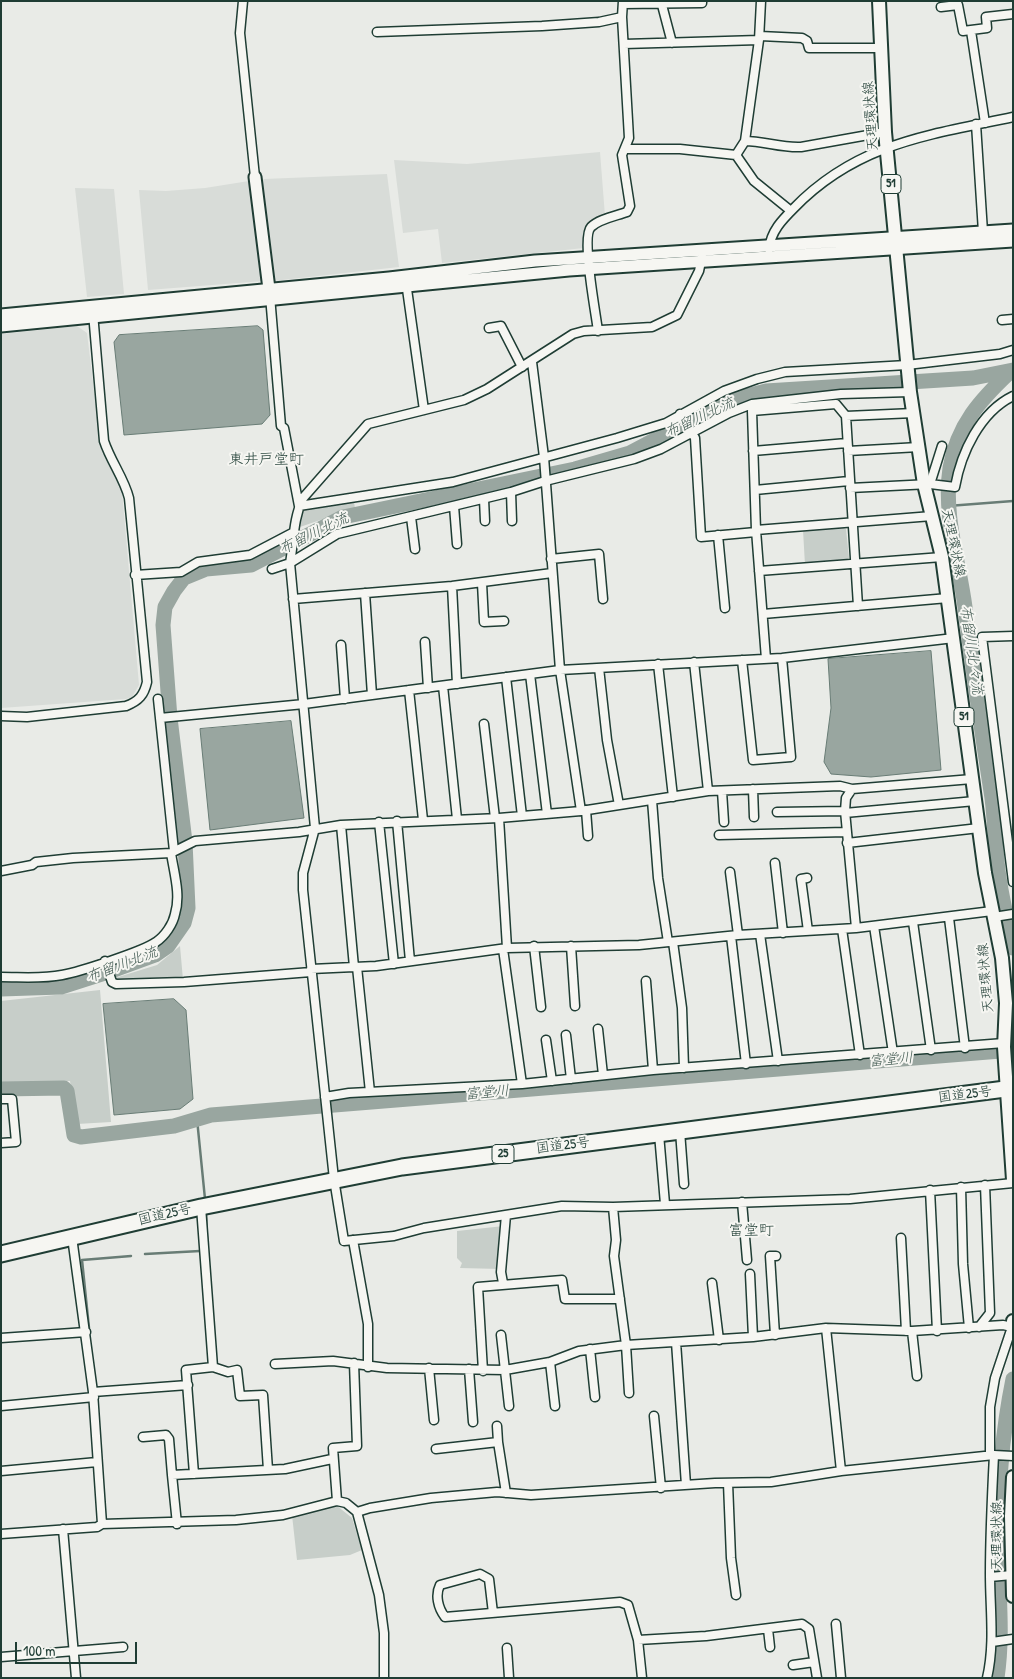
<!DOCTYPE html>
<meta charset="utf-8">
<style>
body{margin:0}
#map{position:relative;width:1014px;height:1679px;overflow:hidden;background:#e9ebe7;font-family:"Patrick Hand",sans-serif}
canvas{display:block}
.frame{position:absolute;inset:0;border:2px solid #1f3d34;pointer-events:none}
.scale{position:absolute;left:15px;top:1642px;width:122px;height:22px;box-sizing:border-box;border:2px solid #1f3d34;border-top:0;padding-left:6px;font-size:15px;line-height:18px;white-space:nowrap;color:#1f3d34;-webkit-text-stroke:4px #f6f6f2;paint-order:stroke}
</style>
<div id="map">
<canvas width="1014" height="1679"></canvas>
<div class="frame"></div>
<div class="scale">100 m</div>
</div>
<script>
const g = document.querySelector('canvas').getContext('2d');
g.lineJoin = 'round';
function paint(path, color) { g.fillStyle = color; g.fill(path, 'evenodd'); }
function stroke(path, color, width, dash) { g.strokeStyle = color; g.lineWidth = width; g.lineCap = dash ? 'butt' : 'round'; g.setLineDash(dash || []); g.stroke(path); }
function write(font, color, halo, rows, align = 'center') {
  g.font = font + ' "Patrick Hand","Klee One",sans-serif'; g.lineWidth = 4; g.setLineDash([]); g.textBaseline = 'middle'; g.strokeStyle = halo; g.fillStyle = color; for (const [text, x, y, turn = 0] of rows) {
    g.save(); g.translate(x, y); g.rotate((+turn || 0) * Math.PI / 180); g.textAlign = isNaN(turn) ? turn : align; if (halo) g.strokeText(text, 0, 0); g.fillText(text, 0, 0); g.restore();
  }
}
const built = new Path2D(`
 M600 152 605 216 593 221 583 231 584 248 442 263 438 229 403 233 394 160 467 164Z
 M387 174 399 267 273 281 261 182 264 179Z
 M249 181 251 182 264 281 148 290 139 190 166 191 205 188Z
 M75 188 114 189 124 294 87 297Z
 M77 326 87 333 101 448 122 491 139 685 132 697 126 699 1 708V334Z`);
const green = new Path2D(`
 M354 502 355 508 300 527 298 525 303 509Z
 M842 527 846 529 849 558 846 562 805 565 803 530Z
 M180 946 183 980 118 983 115 978 157 965Z
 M100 990 111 1122 77 1124 70 1081 1 1083V1001Z
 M504 1226 500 1269 460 1268 462 1263 457 1258V1231Z
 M336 1505 352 1518 362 1550 350 1555 297 1560 292 1515Z`);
const water = new Path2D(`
 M258 326 263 330 270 415 262 424 124 435 114 342 119 335Z
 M931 651 941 770 871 777 831 774 824 762 831 708 828 659Z
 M291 721 304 818 210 830 200 729Z
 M174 999 186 1010 193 1099 180 1109 114 1115 103 1004Z`);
const stream = new Path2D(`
 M948 506 1013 501
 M197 1119 205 1199
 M206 1213 207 1239
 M145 1254 200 1251
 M89 1328 82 1260 131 1256`);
const river = new Path2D(`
 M1011 371C981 399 957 425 950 468 943 515 959 561 965 607 973 671 982 734 992 798 995 822 995 846 998 870 1001 896 1008 922 1013 948
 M1 989 61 987 114 970 155 955 168 946 184 923 188 908 185 842 170 718 163 625 165 607 174 591 184 578 206 569 251 565 343 517 575 469 630 453 717 407 735 399 766 391 973 378 1013 370
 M1 1089 64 1088 67 1091 74 1135 81 1137 174 1126 211 1115 1013 1050
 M997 1678C1003 1637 999 1600 998 1559 997 1500 1001 1438 1013 1379`);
const street = new Path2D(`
 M243 1 240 33 255 177
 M623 4 702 3V1
 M662 5 672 43
 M941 7 958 5 963 31 987 28 986 17 1013 14
 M971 31 985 123
 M377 32 542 26 599 22 622 17
 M760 36 802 38 807 41 809 48H882
 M624 44 759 40
 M976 124 983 232
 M745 141C764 141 781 148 801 147L885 132
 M626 149H680L736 155
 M736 155 745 141 759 40 761 1
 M736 155 754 181 791 211
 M769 249C771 231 782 220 794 208 857 143 929 135 1013 117
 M702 257 699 271 677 315 652 327 584 331 573 334 487 389 464 400 368 424 303 498C293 519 294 541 290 563L315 828 303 873V890L334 1179 344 1241 394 1236 424 1228 562 1206 613 1207 850 1199 1013 1183
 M406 282 424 410
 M270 296 281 426 284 428 299 506
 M1002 320 1013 319
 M489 328 501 326 522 367
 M598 331C596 314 581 237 591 227 599 219 616 216 627 212L630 206 622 155 629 138 622 17 623 1
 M532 362 544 457 560 670 581 811
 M680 414 695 438 701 537 756 532
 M846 416 914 413
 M753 451 847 443
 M848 451 919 447
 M930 484 942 446
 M850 488 930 484 955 487C961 453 980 412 1013 396
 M755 490 849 481
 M511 492 512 521
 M484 499 485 521
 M299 506 453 482 617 438 666 423 724 391 757 379 785 372 907 365 1000 354 1013 350
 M454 506 457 544
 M411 517 415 549
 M756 530 932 516
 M718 535 725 608
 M551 559 599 554 603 599
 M272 569 290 563 337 534 511 492 545 481 634 459 661 449 729 413 752 404 841 394 910 392
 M759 571 942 557
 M135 575 181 572 198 562 250 555 292 533
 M482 583 484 622 504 621
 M452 586 457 684
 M365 593 372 695
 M293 599 452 586 552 573
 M763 614 948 598
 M1013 636 982 637 1013 882
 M425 642 428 688
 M341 645 345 699
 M766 659 756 530 752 411 836 404 846 416 858 606
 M742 660 753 760 791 757 782 658
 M694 662 708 791
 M658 664 673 797
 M599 668 607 740 619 805
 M530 674 547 814
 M506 677 522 816
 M443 686 457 819
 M409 690 423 820
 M158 699 174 851
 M1 716 27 717 126 706C139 701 144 695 147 682L129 498C124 478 111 462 104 441L93 313
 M160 718 304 704 560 670 782 658 954 638
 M484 724 495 818
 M753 789 754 817
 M852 789 972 779
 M722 791 724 822
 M652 800 658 878 668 942
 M586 810 588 836
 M777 812 845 811
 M845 813 975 801
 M499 818 507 948
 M397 821 410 961
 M379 822 394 964
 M341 825 354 967
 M719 835 846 832
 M847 843 979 828
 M775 863 783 933
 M1 871 32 865 36 862 73 858 171 853 195 841 299 832 341 825 499 818 581 811 708 791 840 786 852 789 846 798 845 811 856 928
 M730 872 738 935
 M807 878 801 879 808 931
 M994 917 1013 914
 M949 918 965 1048
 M913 922 931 1050
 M874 926 893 1053
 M842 929 860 1055
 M760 934 778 1061
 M731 936 746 1064
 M673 942 682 1008 684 1068
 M534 946 541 1007
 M571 946 575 1006
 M503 949 522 1084
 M105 961 112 982 116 984 184 982 311 972
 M357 967 370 1092
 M311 969 376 966 507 948 639 945 738 935 856 928 992 911
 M1 977C22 977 42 979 62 975 79 972 144 951 156 942 165 936 173 924 175 914 181 895 174 873 171 853
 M646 981 653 1070
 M598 1029 603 1075
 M566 1035 571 1079
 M546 1040 552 1081
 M325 1097 349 1093 522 1084 653 1070 1004 1043
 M1 1099H12L16 1142 1 1143
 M680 1131 684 1184
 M659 1134 665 1204
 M961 1187 963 1264 969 1328
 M930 1190 937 1331
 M742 1202 747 1260
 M201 1207 213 1367
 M613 1207 616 1240 614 1256 626 1345 629 1393
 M72 1237 93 1392 102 1524
 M901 1238 906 1331
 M353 1240 368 1324V1367
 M750 1274 753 1337
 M503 1283 501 1272 506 1215
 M712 1283 719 1340
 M979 1327 990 1313 985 1185
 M826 1328 841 1471
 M912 1331 917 1376
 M501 1335 509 1406
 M775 1335 770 1256H776
 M1 1338 86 1332
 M676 1342 686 1485
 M590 1349 595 1397
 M550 1362 555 1406
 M275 1364 333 1361 387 1368 505 1370 550 1362 579 1351 626 1345 753 1337 826 1328 912 1331 1003 1325 1012 1327 995 1378 990 1407V1455
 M429 1368 434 1420
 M469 1369 473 1422
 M483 1371 478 1287 562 1280 565 1299H620
 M93 1392 188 1385
 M1 1406 94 1397
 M654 1416 661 1488
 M497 1426 498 1442
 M143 1437 166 1435 169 1439 172 1475
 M436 1449 498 1442 506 1493
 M1 1471 97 1462
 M194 1474 186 1370 213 1367 228 1372 237 1370 240 1396 263 1395 268 1470
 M728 1483 731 1558 736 1595
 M337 1501 333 1448 357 1446 354 1363
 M357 1512 370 1508 431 1498 497 1492 531 1495 715 1483 771 1482 841 1471 994 1455 1013 1456
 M177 1524 172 1475 285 1469 332 1459
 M63 1529 76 1678
 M1 1534 97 1527 102 1524 236 1520 283 1515 337 1501 346 1503 357 1512 379 1595 384 1633V1678
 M990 1577 1012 1575
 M493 1613 489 1579 480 1574 440 1585C435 1595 438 1608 445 1617L620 1602 628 1605 638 1640 642 1678
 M836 1624 841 1678
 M768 1629 770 1647
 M638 1640 706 1636 802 1624 809 1629 817 1678
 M992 1642 1013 1639
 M507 1648 509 1678
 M1 1657 123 1647
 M793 1665 814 1662
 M987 1678C995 1643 990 1610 990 1574 990 1534 992 1494 994 1455`);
const secondary = new Path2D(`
 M255 177 269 289
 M1 315 389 278 535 261 1013 230
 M1 326 569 270 1013 241`);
const primary = new Path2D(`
 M879 1 885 132 910 392 924 484 942 557 985 873 1002 958 1006 1003 1004 1047 1013 1180
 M1013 1321V1329
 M1013 1477 1011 1516 1013 1596`);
const highway = new Path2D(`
 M1 1254 201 1207 402 1167 1013 1088`);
const shields = [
 [891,184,20],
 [964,717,20],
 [503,1154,22]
];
const shieldNames = [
 ["51",891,184],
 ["51",964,717],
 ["25",503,1154]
];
const streetNames = [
 ["天理環状線",871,116,-94],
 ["天理環状線",953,543,78],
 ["天理環状線",986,978,-95],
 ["国道25号",965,1095,-7],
 ["国道25号",563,1146,-7],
 ["国道25号",165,1215,-13],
 ["天理環状線",997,1536,-90]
];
const waterNames = [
 ["布留川北流",700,418,-25],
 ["布留川北流",314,534,-26],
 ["布留川北々流",971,650,82],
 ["布留川北流",122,965,-21],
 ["富堂川",891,1060,-5],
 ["富堂川",487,1093,-5]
];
const neighbourhoodNames = [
 ["東井戸堂町",266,460],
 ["富堂町",751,1231]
];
paint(built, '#d8dcd8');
paint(green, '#c7cec9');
paint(water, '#99a6a0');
stroke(water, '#687c75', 1);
stroke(stream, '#687c75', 2.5);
stroke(river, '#99a6a0', 15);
stroke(street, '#1f3d34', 11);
stroke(secondary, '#1f3d34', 15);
stroke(primary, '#1f3d34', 16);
stroke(highway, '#1f3d34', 19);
stroke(street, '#f6f6f2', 8);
stroke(secondary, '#f6f6f2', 11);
stroke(primary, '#f6f6f2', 12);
stroke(highway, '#f6f6f2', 15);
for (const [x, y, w] of shields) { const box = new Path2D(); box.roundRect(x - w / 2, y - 9.5, w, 19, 4); g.fillStyle = '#f6f6f2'; g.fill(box); stroke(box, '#1f3d34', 1); }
write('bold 12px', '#1f3d34', null, shieldNames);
write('14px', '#1f3d34', '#f6f6f2', streetNames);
write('italic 15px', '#445c54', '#f6f6f2', waterNames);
write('15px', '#1f3d34', '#f6f6f2', neighbourhoodNames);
</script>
